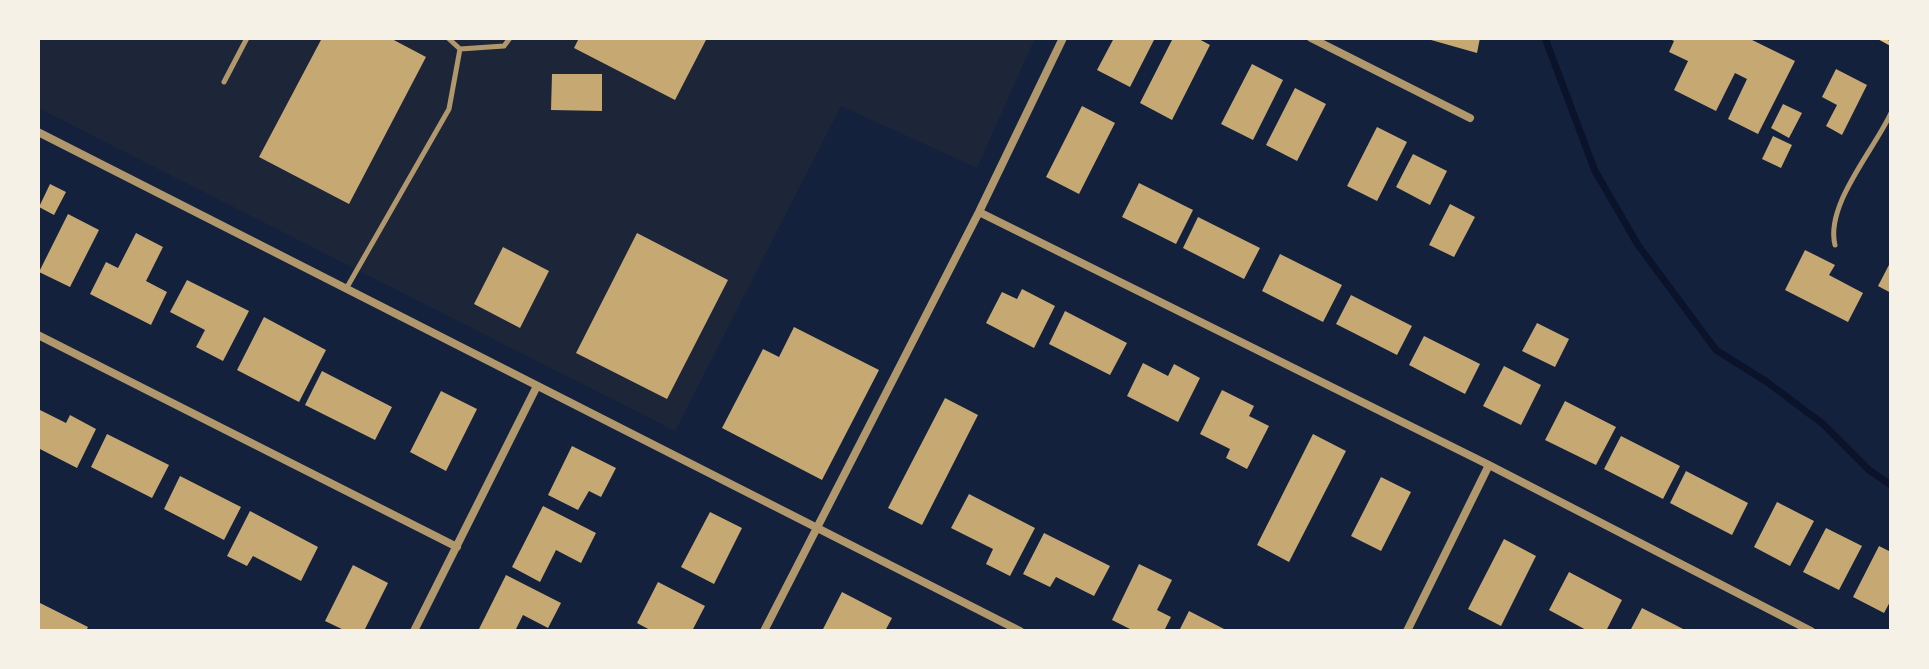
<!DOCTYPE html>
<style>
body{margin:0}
#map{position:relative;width:1929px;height:669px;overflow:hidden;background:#14213d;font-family:Karla,sans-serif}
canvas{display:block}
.frame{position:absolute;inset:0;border:40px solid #f6f1e7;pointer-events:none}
</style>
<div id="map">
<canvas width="1929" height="669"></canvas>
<div class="frame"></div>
</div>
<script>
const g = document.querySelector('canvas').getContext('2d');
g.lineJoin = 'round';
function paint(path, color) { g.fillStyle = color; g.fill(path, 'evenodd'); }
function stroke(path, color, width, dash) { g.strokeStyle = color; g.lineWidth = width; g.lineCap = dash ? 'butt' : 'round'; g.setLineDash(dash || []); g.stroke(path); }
const green = new Path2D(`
 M38 38H1035L977 168 841 106 675 431 38 108Z`);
const stream = new Path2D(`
 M1545 38 1595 171 1638 245 1716 350 1767 382 1823 424 1869 470 1891 485`);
const building = new Path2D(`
 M322 38H390L426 57 349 204 259 157Z
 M579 38H707L675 100 574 48Z
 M1114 38H1155L1130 87 1097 70Z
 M1173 38H1197L1210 45 1172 120 1140 103Z
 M1424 38H1480L1477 53Z
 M1668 38H1748L1795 61 1758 134 1728 119 1747 79 1735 73 1716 111 1674 90 1688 61 1669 52 1674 41Z
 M1252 64 1283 80 1253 140 1221 124Z
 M1836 69 1867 85 1842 135 1826 126 1837 105 1822 97Z
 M552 74H602V111L551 110Z
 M1295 88 1326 104 1297 161 1266 145Z
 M1783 104 1802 113 1789 138 1771 128Z
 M1082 106 1115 123 1079 194 1046 177Z
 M1377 127 1407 142 1377 201 1347 186Z
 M1773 136 1792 145 1781 168 1762 159Z
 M1413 154 1447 171 1430 205 1396 187Z
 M1139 183 1193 210 1176 244 1122 217Z
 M50 184 66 192 54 215 39 207Z
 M1450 204 1475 217 1454 257 1429 245Z
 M68 214 99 230 70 287 39 272Z
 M1198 217 1260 248 1244 279 1183 248Z
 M136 233 163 247 146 281 167 292 151 325 90 294 106 262 118 268Z
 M637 233 728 280 667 399 576 353Z
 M503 247 549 271 520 328 474 304Z
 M1805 250 1835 265 1829 275 1863 293 1848 322 1785 290Z
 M1280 254 1342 285 1323 322 1262 291Z
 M1891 261V293L1878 286Z
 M187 280 249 311 223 361 196 347 205 330 170 312Z
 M1022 289 1055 306 1034 348 986 323 1002 292 1017 299Z
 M1351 295 1412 326 1397 355 1336 324Z
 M1065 311 1127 343 1110 375 1049 344Z
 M264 317 326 350 299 402 237 370Z
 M1537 323 1569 339 1555 367 1522 351Z
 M794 327 879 370 822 480 722 428 763 349 779 357Z
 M1424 336 1480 364 1465 394 1409 365Z
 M1143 363 1168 376 1174 364 1200 378 1178 422 1127 396Z
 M1504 366 1541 385 1521 425 1483 406Z
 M322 371 392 407 375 440 305 405Z
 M1222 390 1254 406 1249 416 1269 426 1247 469 1226 458 1230 449 1200 434Z
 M441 391 477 409 446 471 410 452Z
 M945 398 978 415 922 525 888 508Z
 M1565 401 1616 427 1596 465 1545 440Z
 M38 409 66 423 70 415 96 429 77 468 38 448Z
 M107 434 169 465 152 498 91 467Z
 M1313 434 1346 451 1289 562 1257 545Z
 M1621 436 1680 466 1663 499 1604 469Z
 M572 446 616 468 601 497 589 491 578 510 548 495Z
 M1686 471 1748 503 1732 535 1670 503Z
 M180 476 241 507 224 540 164 509Z
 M1381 477 1411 492 1381 551 1351 536Z
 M969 494 1035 528 1010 576 986 564 993 549 951 528Z
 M1777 502 1814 521 1790 566 1754 547Z
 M543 506 596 533 581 563 556 550 540 582 512 567Z
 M250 511 318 547 301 581 253 556 247 566 227 556Z
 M710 512 742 528 714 584 681 567Z
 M1826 528 1862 546 1839 590 1803 572Z
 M1044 533 1110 566 1094 596 1056 577 1050 587 1023 574Z
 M1504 539 1536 556 1501 626 1468 609Z
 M1879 546 1891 552V600L1884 613 1853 597Z
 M1139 564 1172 580 1157 610 1171 617 1164 631H1134L1112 620Z
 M353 565 388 583 364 631H346L325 621Z
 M1569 572 1622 600 1606 631H1588L1549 610Z
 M506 575 561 603 548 628 523 615 515 631H478Z
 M658 582 705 606 692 631H652L637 623Z
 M842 592 892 618 885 631H822Z
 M38 602 88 627 86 631H38Z
 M1642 608 1687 631H1630Z
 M1189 611 1228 631H1179Z`);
const path = new Path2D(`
 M1880 38 1891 44`);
const service = new Path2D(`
 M448 38 460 49
 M224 82 247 38
 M1835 245C1825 205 1874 150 1891 113
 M346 289 449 109 460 49 504 46 510 38`);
const minor = new Path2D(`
 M1311 38 1470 118
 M38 132 1020 631
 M979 212 1489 465 1811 631
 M38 335 457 547
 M414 631 537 386
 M764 631 979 212 1063 38
 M1407 631 1489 465`);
paint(green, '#1d2539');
stroke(stream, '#0b132b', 7);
paint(building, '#c6a872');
stroke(path, '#e5c07b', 4);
stroke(service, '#b1986c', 5);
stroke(minor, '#b1986c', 8);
</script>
